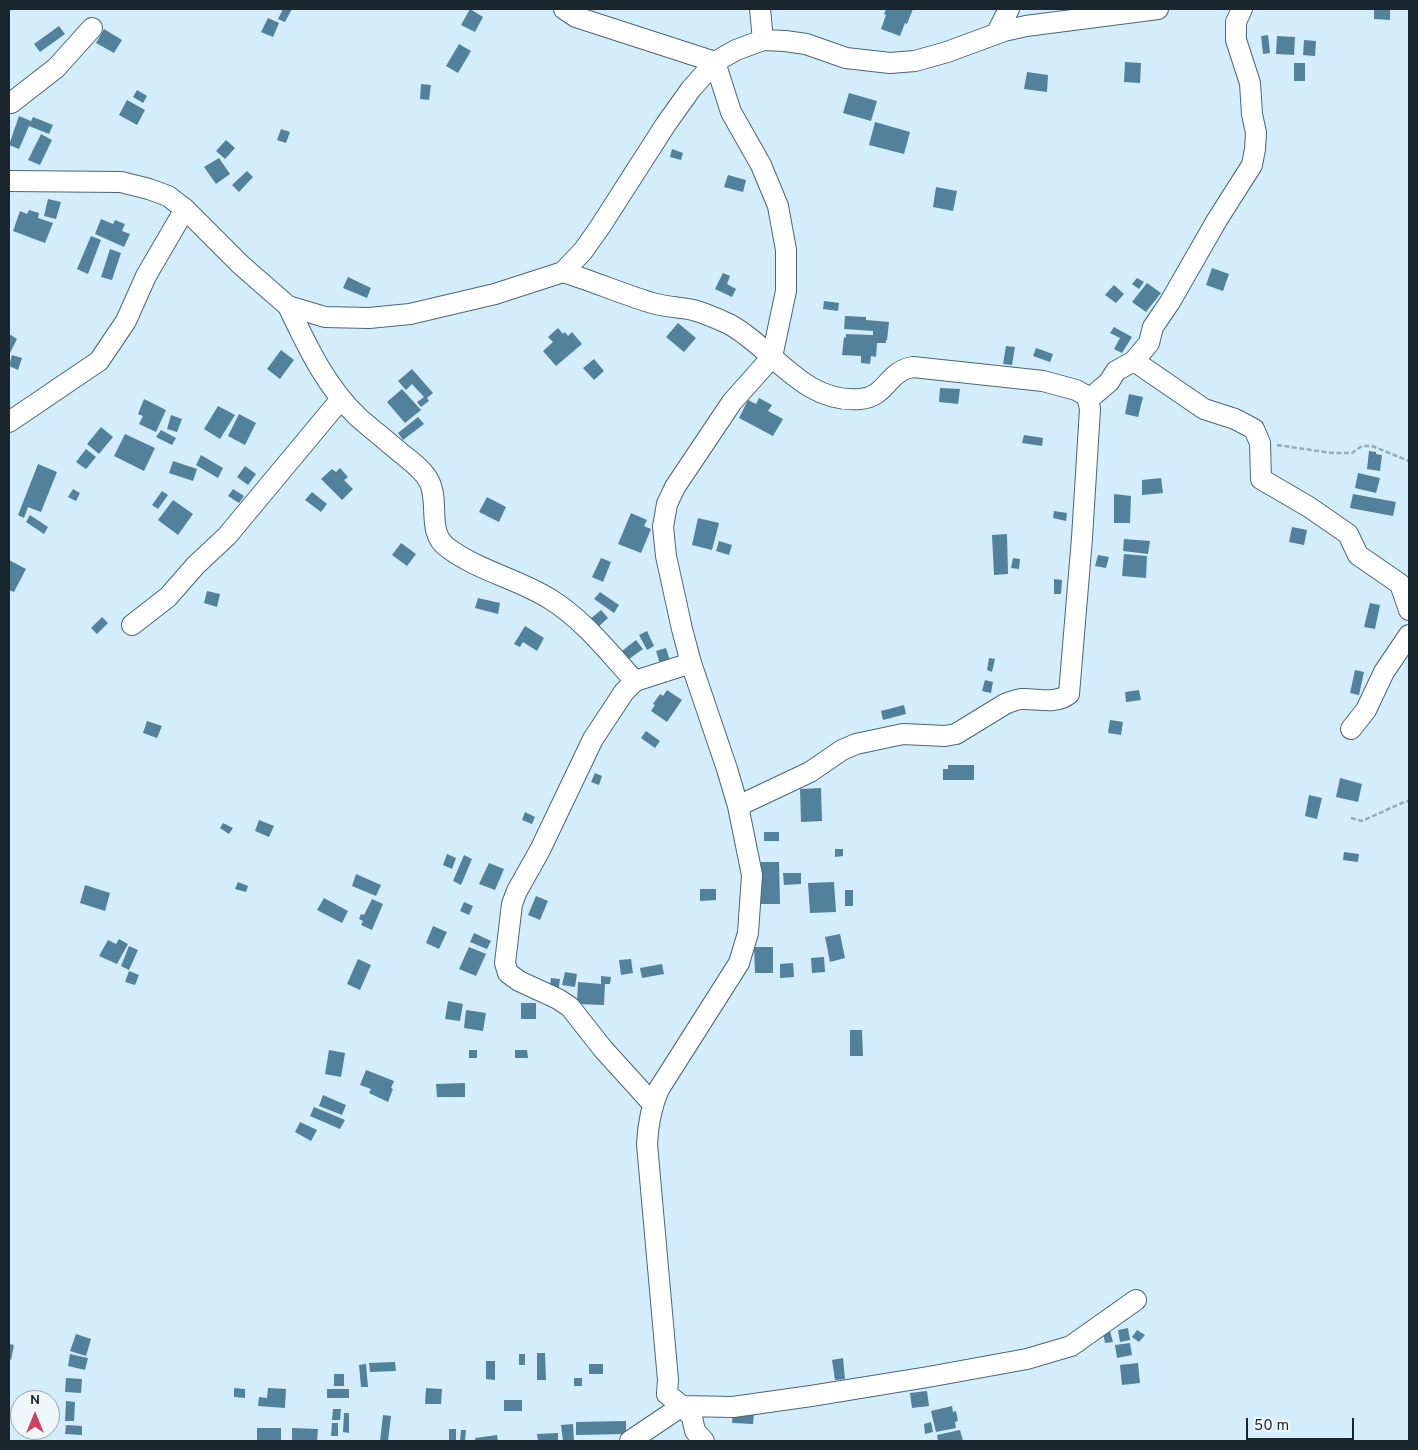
<!DOCTYPE html>
<style>
body{margin:0}
#map{position:relative;width:1418px;height:1450px;overflow:hidden;background:#d3edfc;font-family:Overpass,sans-serif}
canvas{display:block}
.frame{position:absolute;inset:0;border:10px solid #1a262d;pointer-events:none}
.north{position:absolute;left:10px;top:1390px;width:50px;height:50px;box-sizing:border-box;background:#f0f7fb;border:1px solid #9aa3a9;border-radius:50%;rotate:0deg;font-size:14px;font-weight:700;line-height:20px;text-align:center;color:#1a262d}
.north::after{content:'';display:block;margin:auto;width:18px;height:22px;background:#cd3e61;clip-path:polygon(50% 0,100% 100%,50% 72%,0 100%)}
.scale{position:absolute;left:1246px;top:1418px;width:108px;height:22px;box-sizing:border-box;border:2px solid #1a262d;border-top:0;padding-left:6px;font-size:15px;line-height:18px;white-space:nowrap;color:#1a262d;-webkit-text-stroke:4px #f0f7fb;paint-order:stroke}
</style>
<div id="map">
<canvas width="1418" height="1450"></canvas>
<div class="frame"></div>
<div class="north">N</div>
<div class="scale">50 m</div>
</div>
<script>
const g = document.querySelector('canvas').getContext('2d');
g.lineJoin = 'round';
function paint(path, color) { g.fillStyle = color; g.fill(path, 'evenodd'); }
function stroke(path, color, width, dash) { g.strokeStyle = color; g.lineWidth = width; g.lineCap = dash ? 'butt' : 'round'; g.setLineDash(dash || []); g.stroke(path); }
const building = new Path2D(`
 M283 9H292L285 22 278 19Z
 M470 9 483 17 475 32 461 25Z
 M886 9H913L907 24 905 23 900 36 881 29 886 15 884 14Z
 M1374 9H1390V20L1374 19Z
 M268 18 279 23 273 37 261 32Z
 M59 26 65 34 40 52 34 44Z
 M104 29 122 40 114 53 96 43Z
 M1268 35 1270 53 1263 54 1261 36Z
 M1277 36 1295 37 1294 55 1276 54Z
 M1304 40 1316 41 1315 56 1303 55Z
 M459 44 471 51 458 73 446 66Z
 M1125 62 1141 63 1140 83 1124 82Z
 M1294 63H1305V81H1294Z
 M1027 72 1048 75 1047 92 1024 89Z
 M421 84 431 85 429 100 420 99Z
 M137 90 147 96 143 103 133 97Z
 M849 93 877 101 871 121 843 113Z
 M127 100 145 110 137 125 119 115Z
 M19 116 31 121 33 117 53 125 49 134 29 126 19 149 9 145Z
 M875 122 910 132 904 154 869 145Z
 M281 129 290 132 286 143 277 140Z
 M41 134 52 140 40 165 28 160Z
 M226 140 235 148 225 159 216 151Z
 M672 149 683 153 681 160 670 157Z
 M219 158 230 174 216 184 204 167Z
 M247 171 253 177 239 192 232 185Z
 M728 175 746 180 743 192 724 187Z
 M936 187 957 191 953 211 933 207Z
 M48 199 61 202 56 219 44 216Z
 M29 210 39 213 38 218 53 223 45 243 13 231 20 211 27 214Z
 M101 219 113 224 115 220 125 224 122 231 130 234 124 247 95 234Z
 M91 236 101 240 88 274 77 269Z
 M110 249 121 253 112 280 101 277Z
 M1212 268 1229 274 1223 291 1206 285Z
 M723 273 730 276 727 284 736 289 732 297 715 289Z
 M348 277 371 288 367 298 343 288Z
 M1137 278 1144 282 1139 289 1132 284Z
 M1147 283 1161 293 1146 312 1132 302Z
 M1114 285 1124 294 1116 303 1105 295Z
 M824 301 839 303 838 311 823 309Z
 M845 316 866 317V320L889 322 887 340H886V343H877L876 357 871 356 870 364 861 363V356L842 355 844 337 846 338V334L873 335V331L844 329Z
 M678 323 696 338 684 352 666 337Z
 M1114 327 1132 337 1122 353 1114 349 1120 338 1110 333Z
 M558 328 563 334 565 332 568 336 572 332 582 344 556 366 543 351 553 342 548 337Z
 M9 334 17 339 9 355Z
 M1006 346 1015 347 1012 365 1003 364Z
 M1036 348 1053 354 1050 362 1033 356Z
 M281 350 294 360 280 379 267 369Z
 M12 355 22 358 18 370 9 366Z
 M594 359 604 371 594 380 583 368Z
 M412 369 433 393 427 398 429 401 421 407 417 402 424 397 412 384 406 390 398 381Z
 M940 388 960 389 958 404 939 402Z
 M402 389 421 410 405 423 387 402Z
 M1129 394 1143 397 1138 417 1125 414Z
 M759 398 772 405 768 411 783 419 773 436 739 418 748 400 756 404Z
 M144 399 166 410 156 432 139 424 143 416 138 414Z
 M218 406 235 415 220 439 204 429Z
 M239 414 256 423 245 445 228 436Z
 M171 415 182 419 177 432 167 429Z
 M418 417 424 424 403 440 398 433Z
 M101 427 113 437 99 454 87 444Z
 M161 430 176 438 172 445 156 437Z
 M125 434 155 448 144 471 114 456Z
 M1024 435 1043 438 1042 446 1022 443Z
 M86 449 96 457 86 469 76 462Z
 M1369 451 1376 452V454L1382 455 1380 471 1367 469Z
 M201 455 223 468 218 478 196 465Z
 M173 461 197 469 193 481 169 473Z
 M38 464 57 472 41 512 28 507 24 518 18 515Z
 M245 466 256 474 248 485 237 477Z
 M340 468 348 477 344 480 353 489 342 500 321 479 332 469 336 472Z
 M1358 473 1380 478 1376 493 1355 488Z
 M1161 478 1163 493 1142 495V480Z
 M73 489 80 493 76 501 68 497Z
 M233 489 244 496 239 503 228 496Z
 M162 491 168 495 158 509 152 505Z
 M312 492 327 504 321 512 305 500Z
 M1114 494 1131 496 1130 523H1114Z
 M1353 494 1396 502 1393 516 1350 508Z
 M487 497 506 507 499 522 479 512Z
 M173 500 193 514 178 535 158 520Z
 M1054 511 1067 513 1066 521 1053 518Z
 M631 513 647 520 644 526 651 529 641 553 618 544Z
 M30 515 48 527 44 534 26 522Z
 M698 518 719 523 712 550 692 545Z
 M1292 527 1307 530 1304 545 1289 542Z
 M1007 534 1008 574 994 575 992 535Z
 M1124 539 1150 541 1148 554 1123 551Z
 M719 541 732 545 729 555 716 551Z
 M401 543 416 554 407 566 392 555Z
 M1124 554 1147 556 1146 578 1122 576Z
 M1098 555 1109 557 1106 568 1095 566Z
 M601 558 611 562 603 582 592 577Z
 M1013 558 1020 559 1019 569 1011 568Z
 M9 560 26 569 14 592 9 590Z
 M1054 579 1062 580 1061 594H1054Z
 M207 591 220 594 217 607 204 603Z
 M600 592 619 605 614 613 594 599Z
 M478 598 500 603 498 614 475 608Z
 M1370 603 1380 605 1375 629 1364 627Z
 M601 610 608 618 597 628 589 620Z
 M102 617 108 623 97 634 91 628Z
 M525 626 544 638 537 651 523 642 520 647 514 644Z
 M647 631 654 646 647 650 639 635Z
 M636 640 643 649 629 659 622 651Z
 M666 648 671 664 661 667 656 651Z
 M989 658 995 659 992 672 987 670Z
 M1355 670 1364 672 1359 695 1350 693Z
 M985 680 993 682 991 693 982 691Z
 M667 690 682 700 667 722 651 711 655 705 653 704 660 694 663 696Z
 M1139 690 1141 700 1126 702 1125 692Z
 M904 705 906 714 883 720 881 711Z
 M1110 720 1123 722 1121 735 1108 733Z
 M147 721 162 726 157 738 143 733Z
 M646 731 660 741 655 748 641 738Z
 M948 765H974V780H943V769H948Z
 M595 773 602 776 599 785 591 782Z
 M1340 778 1362 784 1358 802 1336 797Z
 M821 788 822 821 801 822 800 789Z
 M1309 795 1322 798 1317 819 1305 816Z
 M525 812 535 817 532 824 522 820Z
 M259 820 274 826 269 837 255 831Z
 M223 823 233 828 229 834 220 828Z
 M764 832H779V841H764Z
 M835 849H843V856L835 857Z
 M1344 852 1359 854 1358 862 1343 860Z
 M447 854 456 858 452 869 443 865Z
 M464 855 472 859 461 885 453 881Z
 M761 862H779L780 904H761Z
 M489 863 504 869 495 890 479 884Z
 M783 873H801V884L784 885Z
 M356 874 381 885 376 896 352 886Z
 M238 882 248 886 246 892 235 889Z
 M834 882 836 912 810 913 808 883Z
 M85 885 110 893 105 911 80 903Z
 M700 889H716V900L700 901Z
 M845 890H853V906H845Z
 M536 896 548 901 540 920 528 915Z
 M324 898 348 911 342 923 317 910Z
 M372 899 383 904 372 930 361 925 363 921 359 919 361 914 364 915Z
 M464 902 473 906 469 915 460 911Z
 M433 926 447 932 439 949 426 943Z
 M474 933 491 941 487 949 470 942Z
 M840 934 845 958 830 962 825 937Z
 M119 939 128 944 117 964 99 956 108 940 116 944Z
 M129 946 138 950 129 970 121 966Z
 M469 947 486 954 476 976 459 969Z
 M754 947H773V973H755Z
 M824 957 825 972 812 973 811 958Z
 M358 959 371 965 360 990 347 984Z
 M631 959 633 973 621 975 619 960Z
 M793 963 794 977 780 978V964Z
 M662 964 664 974 642 978 640 968Z
 M129 971 139 975 135 985 125 982Z
 M565 972 577 974 575 987 562 985Z
 M601 976 611 977 610 984H605L604 1005 577 1004 578 982 601 984Z
 M551 978 560 979 558 994 549 993Z
 M448 1001 463 1004 460 1021 445 1019Z
 M521 1003H536V1019H521Z
 M466 1010 486 1013 483 1031 464 1028Z
 M850 1030H862L863 1056H850Z
 M329 1050 345 1053 341 1077 325 1074Z
 M469 1050H477V1058H469Z
 M515 1050H527L528 1058H515Z
 M366 1070 394 1081 391 1088 393 1089 388 1102 369 1093 371 1089 360 1085Z
 M465 1083V1097H437L436 1084Z
 M323 1095 346 1105 342 1115 319 1106Z
 M314 1107 345 1120 340 1129 310 1116Z
 M300 1122 317 1130 311 1141 295 1132Z
 M1128 1328 1130 1340 1120 1342 1118 1330Z
 M1137 1330 1145 1335 1139 1342 1132 1337Z
 M1110 1331 1113 1342 1105 1343 1103 1332Z
 M76 1334 91 1339 86 1356 70 1351Z
 M1130 1343 1132 1355 1117 1358 1115 1345Z
 M9 1344 14 1345 11 1360 9 1359Z
 M537 1353H545L546 1380H537Z
 M70 1354 88 1358 85 1370 68 1366Z
 M519 1354H525V1365H519Z
 M843 1358 845 1379 835 1380 832 1360Z
 M486 1361H495V1380L486 1379Z
 M395 1362 396 1371 370 1372 369 1363Z
 M1138 1363 1140 1383 1122 1385 1120 1365Z
 M366 1364 368 1387H361L359 1365Z
 M589 1364H603V1374H589Z
 M334 1374H344V1386H334Z
 M66 1378 82 1379 81 1393 65 1392Z
 M574 1378H582V1386H574Z
 M234 1388 245 1389V1398L234 1397Z
 M268 1388 286 1389 285 1408 258 1406 259 1397 267 1398Z
 M426 1388 442 1389 441 1404H425Z
 M327 1389H349V1398H327Z
 M927 1391 929 1406 912 1408 910 1393Z
 M504 1400H522V1411H504Z
 M66 1401 75 1402 74 1421H65Z
 M952 1406 953 1412 956 1411 958 1421 955 1422 956 1428 936 1432 931 1411Z
 M333 1409H341L340 1420H332Z
 M733 1412 754 1413 753 1424 732 1423Z
 M344 1413H349V1433L343 1432Z
 M383 1415 391 1416 388 1441H380Z
 M626 1421V1434L576 1435V1422Z
 M931 1422 933 1432 925 1434 924 1424Z
 M332 1423H338V1436H331Z
 M573 1424 574 1441H563L561 1425Z
 M66 1425 82 1426V1435L65 1434Z
 M257 1428H281V1441H257Z
 M292 1428 318 1429 317 1441H292Z
 M449 1429H456V1441H449Z
 M23 1430H42V1435L23 1433Z
 M461 1430H466L465 1441H460Z
 M960 1430 963 1441H938L937 1435Z
 M558 1433V1441H538L537 1434Z
 M497 1435 498 1441H476L475 1438Z`);
const path = new Path2D(`
 M1277 445 1332 453H1352L1362 446H1372L1409 461
 M1351 818 1362 821 1404 802 1409 801`);
const minor = new Path2D(`
 M564 9 576 17 715 62 731 112 761 165 778 206 786 250V291L772 357 732 402 675 487 667 504 663 527 666 556 682 629 691 663 727 769 738 806 752 875 748 933 739 963 659 1089C651 1107 648 1124 647 1144L668 1380 667 1394 682 1406 692 1417 695 1431 704 1441
 M760 9 763 40
 M996 34 1009 9
 M11 103 56 68 92 28
 M9 181 121 182 149 189 168 196 185 209 241 265 288 306 325 317 369 318 410 314 495 294 563 272 583 251 600 227 666 124 691 89 715 62 736 50 763 40 785 41 806 44 846 58 890 63 915 61 947 52 1004 31 1026 26 1158 9
 M563 272C592 281 620 293 649 302 663 307 679 307 693 310 705 313 718 319 729 324 773 348 803 404 860 399 887 397 887 371 913 367L1043 381 1076 390 1085 395 1088 400 1090 409 1082 538 1069 694C1055 705 1037 698 1021 699 1015 700 1010 702 1005 704L956 734 945 736 903 734 856 744 842 750 810 772 738 806
 M288 306C307 346 326 387 359 418 373 430 388 442 402 454 412 462 423 470 429 481 440 502 426 533 448 548 479 571 518 579 550 599 584 620 609 653 635 681
 M1134 361 1204 409 1235 419 1254 429 1260 443 1261 479 1309 507 1348 534 1358 555 1400 584 1409 610
 M1088 400 1109 382 1116 371 1134 361 1149 343 1153 327 1170 302 1217 220 1252 165 1255 149 1256 133 1252 114 1250 83 1236 40V22L1242 9
 M9 422 99 361 126 321 146 276 185 209
 M132 625 168 597 196 565 227 536 341 399
 M1351 729 1366 710 1384 672 1409 635
 M652 1103 603 1049 570 1007 558 999 519 981 508 973 505 963 512 904 517 891 540 850 593 739 624 692 635 681 691 663
 M630 1441 682 1406 733 1407 811 1396 928 1377 1027 1359 1071 1346 1136 1300`);
paint(building, '#51819b');
stroke(minor, '#496676', 22);
stroke(path, '#95abb7', 2.5, [5, 2.5]);
stroke(minor, '#fff', 20);
</script>
